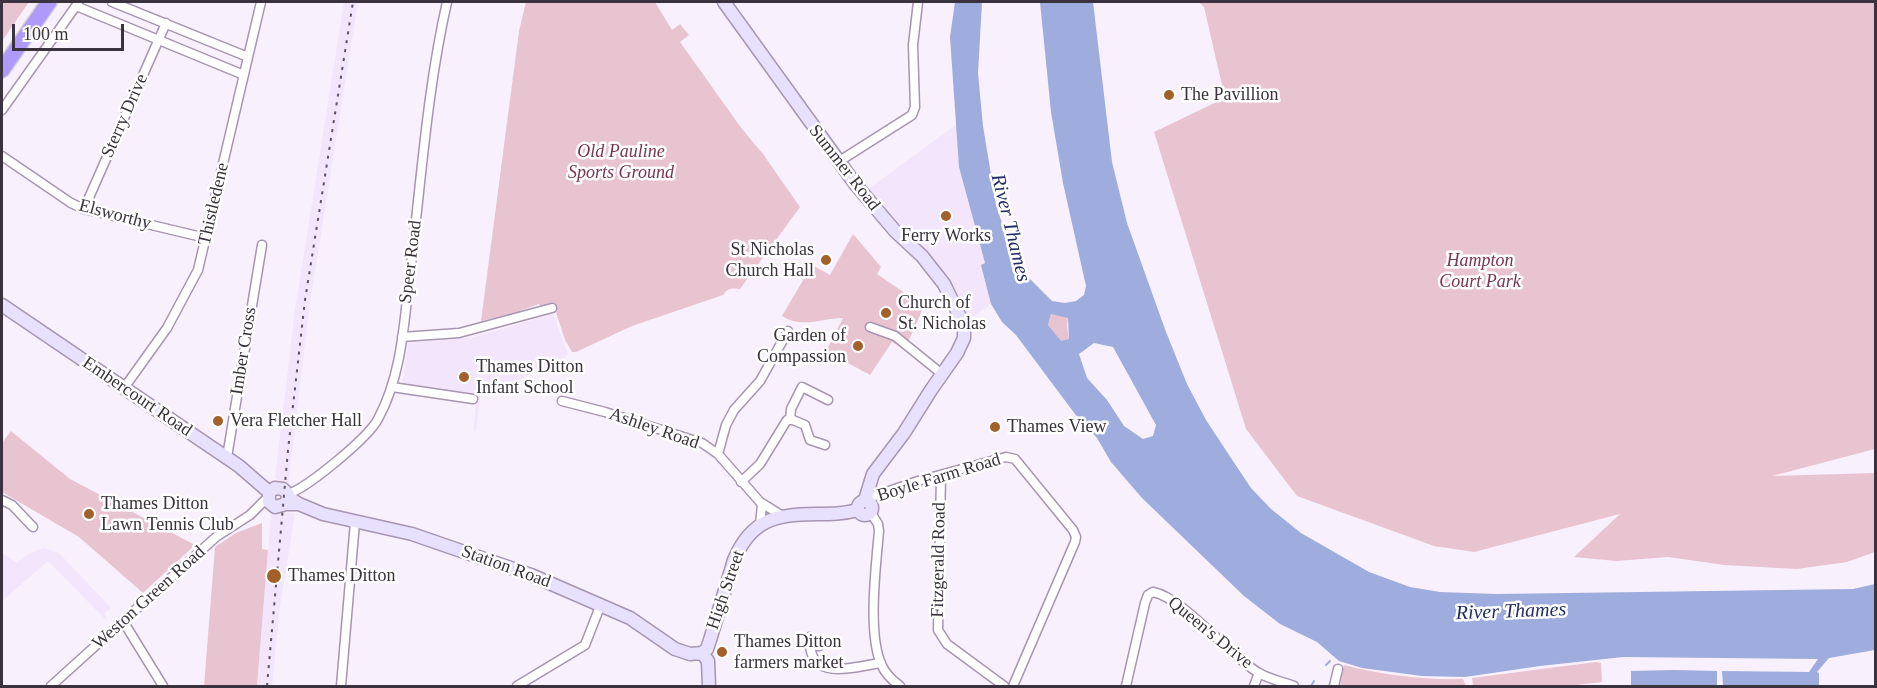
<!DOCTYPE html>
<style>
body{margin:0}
#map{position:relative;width:1877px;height:688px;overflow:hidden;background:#f8f0fd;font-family:Georgia,serif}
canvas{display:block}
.frame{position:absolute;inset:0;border:3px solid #3a323e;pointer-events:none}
.scale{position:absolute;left:12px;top:24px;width:112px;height:27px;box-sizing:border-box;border:3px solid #3a323e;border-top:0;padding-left:8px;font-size:18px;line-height:21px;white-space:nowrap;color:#3a323e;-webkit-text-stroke:4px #fff;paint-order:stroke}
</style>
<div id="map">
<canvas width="1877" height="688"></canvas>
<div class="frame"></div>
<div class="scale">100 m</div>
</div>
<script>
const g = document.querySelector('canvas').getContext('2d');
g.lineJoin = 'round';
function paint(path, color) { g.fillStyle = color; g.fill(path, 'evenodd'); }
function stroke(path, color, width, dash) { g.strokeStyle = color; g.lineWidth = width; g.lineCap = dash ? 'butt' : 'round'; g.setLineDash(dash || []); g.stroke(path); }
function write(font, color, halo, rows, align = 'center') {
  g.font = font + ' Georgia,serif'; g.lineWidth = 5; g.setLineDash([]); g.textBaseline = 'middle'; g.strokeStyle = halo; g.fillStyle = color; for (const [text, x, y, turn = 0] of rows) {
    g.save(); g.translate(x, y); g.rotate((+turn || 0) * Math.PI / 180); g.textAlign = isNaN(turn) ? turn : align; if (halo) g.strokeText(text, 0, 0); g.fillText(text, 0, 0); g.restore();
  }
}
const built = new Path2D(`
 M344 2H358L310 302 288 486 275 478 295 310Z
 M957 124 959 167 985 264 982 266 991 304 966 322 946 281 867 190Z
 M553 314 568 354 564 358 490 394 483 392 480 394 476 431H474L476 398 402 386 408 343 474 337Z
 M286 512 295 514 280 605 272 686H257L271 514Z
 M44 548 59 553 111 608 105 613 107 621 48 561 2 601V553L17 563 28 554Z`);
const green = new Path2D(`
 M2 2H29L2 41Z
 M526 2H655L672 30 680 24 689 35 680 42 742 129 763 154 800 207 740 289C732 288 728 288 723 295L632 326 576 352H572L565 340 556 312 546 315 539 304 514 313 481 321 519 31Z
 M1199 2H1875V449L1772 476 1875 473V552L1847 562 1797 569 1724 565 1668 557 1616 561 1574 557 1620 514 1474 552 1434 546 1297 496 1246 429 1154 132 1225 98 1204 7Z
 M853 234 881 267 877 274 924 306 905 349 892 342 870 375 826 351 843 318C822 318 802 329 782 316L812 265 830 275Z
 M1051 314 1068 317 1067 326 1069 339 1061 342 1048 325Z
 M11 431 70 479 195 545 143 593 79 537 2 492V443Z
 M262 523V549L268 550 257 686H204L215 547 236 533Z
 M1596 662 1601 663 1602 682 1568 686H1473L1472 678Z
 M1344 665C1382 675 1423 680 1463 679L1466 686H1340Z`);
const water = new Path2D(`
 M955 2H982L978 73 983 126 996 205 1016 265 1052 301 1065 303 1076 301 1084 295 1086 286 1063 183 1051 112 1040 2H1093L1112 162 1127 223 1166 332 1187 384 1206 420 1231 458 1251 488 1271 509 1301 533 1369 572 1410 587 1440 592 1497 594 1853 589 1875 584V650L1829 658 1817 672 1819 673V686H1723L1722 671 1809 672 1818 659 1623 657 1540 666 1465 677 1422 676 1362 668 1339 661 1317 642 1280 624 1244 596 1142 498 1111 462 1097 438 1075 414 1016 335 1002 322 991 304 981 265 985 263 959 167 950 37ZM1051 314 1068 318 1069 339 1061 341 1048 325ZM1094 343 1113 347 1156 425 1153 436 1143 439 1124 426 1107 400 1087 378 1079 354Z
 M1674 670 1717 671V686H1631V671Z`);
const stream = new Path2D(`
 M1326 665 1330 661
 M1311 686 1314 681`);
const street = new Path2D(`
 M112 2 248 57
 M76 6 244 75
 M2 110 78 3
 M2 156 71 203 84 209 206 238
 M838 162 912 115 915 107 913 45 918 2
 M84 209 166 23
 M870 327 895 336 942 374
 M402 337 459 333 552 308
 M392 387 473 399
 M124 388 167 328 198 270 261 2
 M562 401 605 412 702 443 718 454 760 502 784 517
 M790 420 791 409 802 387 828 400
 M718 454 726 425 734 410 760 381 788 331
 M227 457 262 245
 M941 475 938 630 947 644 1004 686
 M741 482 760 464 787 420H793L805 425 810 440 825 445
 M288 494C307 488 368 438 378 419 402 375 404 322 410 273 421 183 427 90 447 2
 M2 500 12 505 33 527
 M869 501 872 497 918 481 1006 457 1015 459 1073 530 1076 537 1075 542 1013 686
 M871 513 878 524 879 531C876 566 867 635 882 666 886 674 893 681 900 686
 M760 524 762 505 760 502
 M123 621 163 686
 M810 637C807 683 852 667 881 663
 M809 645 819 646
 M51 686 216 537 250 515 268 497
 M341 686 355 522
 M517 686 585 645 601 604
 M1126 686 1145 603 1148 595 1153 592C1184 598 1229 656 1259 673 1269 679 1283 682 1294 686
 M1254 686 1259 673
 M1334 686 1338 669`);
const secondary = new Path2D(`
 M724 2 856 185 895 231 922 256 944 284 964 325V338L957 353 931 390 904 433 873 474 865 500
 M2 305 239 466 269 492
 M288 497 299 504 323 514 412 534 531 575 630 618 675 649 690 654 702 653
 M858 508a7 7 0 1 1 14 0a7 7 0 1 1-14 0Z
 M287 502 288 494 283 489 275 488 269 492V502L275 507 286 504H299
 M702 653 707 649 710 640 734 560C751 520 775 514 816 514 831 514 843 514 858 510
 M702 653 708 661 709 686`);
const highway = new Path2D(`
 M2 70 49 2`);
const rail = new Path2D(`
 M267 686 288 450 305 300 353 2`);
const markers = [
 [1169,95,6,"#a2612b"],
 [946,216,6,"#a2612b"],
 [826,260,6,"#a2612b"],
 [886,313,6,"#a2612b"],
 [858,346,6,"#a2612b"],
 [464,377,6,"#a2612b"],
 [218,421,6,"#a2612b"],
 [995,427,6,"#a2612b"],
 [89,514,6,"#a2612b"],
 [274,576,8,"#a2612b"],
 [722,652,6,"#a2612b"]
];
const poiNames = [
 ["The Pavillion",1181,95],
 ["Ferry Works",946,236,"center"],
 ["St Nicholas",814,250,"right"],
 ["Church Hall",814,271,"right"],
 ["Church of",898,303],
 ["St. Nicholas",898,324],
 ["Garden of",846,336,"right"],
 ["Compassion",846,357,"right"],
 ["Thames Ditton",476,367],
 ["Infant School",476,388],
 ["Vera Fletcher Hall",230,421],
 ["Thames View",1007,427],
 ["Thames Ditton",101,504],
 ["Lawn Tennis Club",101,525],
 ["Thames Ditton",288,576],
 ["Thames Ditton",734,642],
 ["farmers market",734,663]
];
const streetNames = [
 ["Sterry Drive",125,116,-66],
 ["Summer Road",844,168,52],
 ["Thistledene",214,204,-77],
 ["Elsworthy",115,215,15],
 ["Speer Road",411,262,-83],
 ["Imber Cross",244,351,-81],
 ["Embercourt Road",137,397,34],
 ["Ashley Road",654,429,19],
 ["Boyle Farm Road",939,478,-17],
 ["Fitzgerald Road",939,560,-89],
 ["Station Road",506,567,20],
 ["High Street",726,590,-71],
 ["Weston Green Road",149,598,-42],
 ["Queen's Drive",1210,633,39]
];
const parkNames = [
 ["Old Pauline",621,152],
 ["Sports Ground",621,173],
 ["Hampton",1480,261],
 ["Court Park",1480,282]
];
const waterNames = [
 ["River Thames",1010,228,76],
 ["River Thames",1511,612,-2]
];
paint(built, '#f3e5fb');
paint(green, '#e8c4d0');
paint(water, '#9eacde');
stroke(stream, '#9eacde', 2);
stroke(street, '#a795b1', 11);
stroke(secondary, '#a795b1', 15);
stroke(highway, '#d4d2d5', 18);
stroke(street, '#fff', 8);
stroke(secondary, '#e7e1fd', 12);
stroke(highway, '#af9af9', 15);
stroke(rail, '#5b535f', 2, [3, 6]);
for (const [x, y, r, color] of markers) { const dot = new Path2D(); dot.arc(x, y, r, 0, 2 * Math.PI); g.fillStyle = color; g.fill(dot); stroke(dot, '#fff', 2); }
write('18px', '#3a323e', '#fff', poiNames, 'left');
write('18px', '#3a323e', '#fff', streetNames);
write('italic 18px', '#7b3553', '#fff', parkNames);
write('italic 20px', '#222c67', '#fff', waterNames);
</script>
